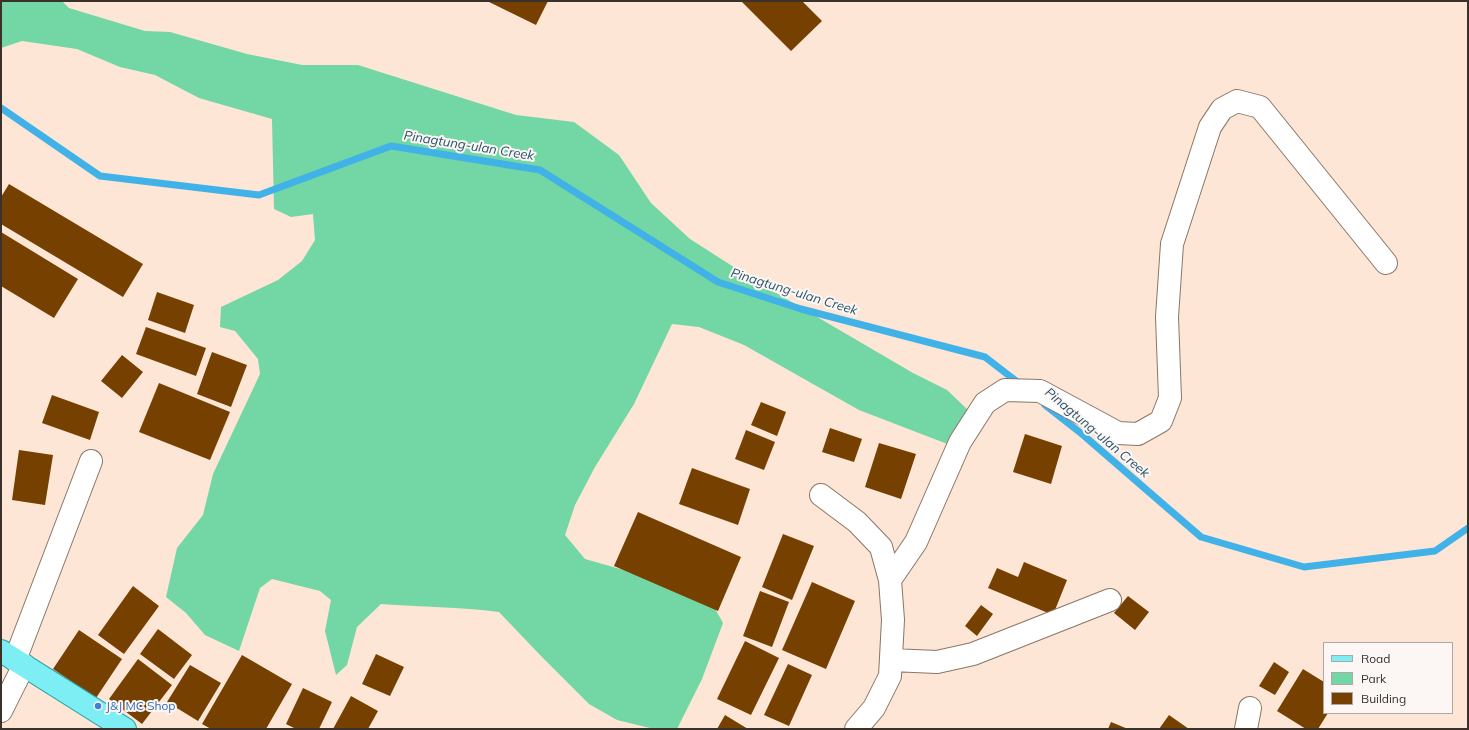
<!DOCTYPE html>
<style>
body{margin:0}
#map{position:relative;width:1469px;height:730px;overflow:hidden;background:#fde6d5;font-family:Mulish,sans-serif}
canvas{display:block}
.frame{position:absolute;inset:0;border:2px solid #39312a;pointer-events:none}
.legend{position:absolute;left:1323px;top:642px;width:130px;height:72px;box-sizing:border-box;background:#fcf7f4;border:1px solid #aea8a3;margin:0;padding:5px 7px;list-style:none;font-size:12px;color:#39312a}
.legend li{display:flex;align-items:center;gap:8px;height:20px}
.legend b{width:20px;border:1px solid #aea8a3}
</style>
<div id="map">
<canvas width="1469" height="730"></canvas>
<div class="frame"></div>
<ul class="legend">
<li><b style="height:5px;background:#7deef4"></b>Road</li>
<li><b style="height:11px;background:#72d6a5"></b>Park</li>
<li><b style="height:11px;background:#764000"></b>Building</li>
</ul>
</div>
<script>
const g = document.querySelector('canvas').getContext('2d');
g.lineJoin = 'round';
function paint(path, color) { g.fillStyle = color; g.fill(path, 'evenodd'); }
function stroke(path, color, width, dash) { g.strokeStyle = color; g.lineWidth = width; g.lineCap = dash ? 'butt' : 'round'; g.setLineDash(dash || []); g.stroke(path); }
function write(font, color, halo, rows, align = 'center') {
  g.font = font + ' Mulish,sans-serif'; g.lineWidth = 4; g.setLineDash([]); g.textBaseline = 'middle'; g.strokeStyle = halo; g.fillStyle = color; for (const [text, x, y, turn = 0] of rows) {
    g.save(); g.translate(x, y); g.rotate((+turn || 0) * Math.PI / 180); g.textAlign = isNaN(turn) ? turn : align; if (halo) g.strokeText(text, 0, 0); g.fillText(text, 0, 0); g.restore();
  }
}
const green = new Path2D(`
 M1 1H62L69 8 145 31 170 32 247 54 302 65H358L516 115 574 122 619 155 651 203 690 239 754 280 913 373 947 390 968 410 950 445 859 410 744 345 699 327 672 324 634 404 595 467 575 505 565 535 585 559 690 589 714 607 723 623 702 679 677 729H654L617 720 589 704 541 656 499 612C460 607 421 607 381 604L357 627 347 665 336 675 325 631 331 600 320 591 272 579 260 588 239 651 205 635 186 613 166 597 177 548 203 515 213 474 260 374 258 359 235 331 220 327 221 307 278 280 302 261 315 240 313 214 291 217 274 209 272 119 199 98 155 75 120 67 77 49 22 41 1 48Z`);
const stream = new Path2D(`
 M1 108 100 176 259 195 391 146 540 170 718 282 801 309 985 357 1020 384
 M1045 405 1082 434 1201 537 1304 567 1435 551 1468 528`);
const building = new Path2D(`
 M487 1H548L536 25Z
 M741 1H802L822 21 791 51Z
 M9 184 143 264 123 297 1 224V197Z
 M1 232 78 279 54 318 1 286Z
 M157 292 194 305 185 333 148 320Z
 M146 327 206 348 196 376 136 354Z
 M212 352 247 365 231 407 197 394Z
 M122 355 143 372 122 398 101 381Z
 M159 383 230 412 210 460 139 432Z
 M52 395 99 412 90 440 42 423Z
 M761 402 786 412 777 436 751 425Z
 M830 428 862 439 854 462 822 452Z
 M746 430 775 442 764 470 735 459Z
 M1025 434 1062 446 1051 484 1013 472Z
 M879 443 916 454 901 499 865 487Z
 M19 450 53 455 45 505 12 500Z
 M692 468 750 489 738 525 679 504Z
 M638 512 741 557 718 611 614 566Z
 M783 534 814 546 792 600 762 587Z
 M1024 562 1067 580 1053 615 988 588 997 568 1018 577Z
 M812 582 855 601 826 669 782 650Z
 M133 586 159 606 124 654 98 635Z
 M760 591 789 602 772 647 743 636Z
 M1128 596 1149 612 1135 630 1114 613Z
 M981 605 993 614 977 636 965 626Z
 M158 629 192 655 174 679 140 654Z
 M79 630 122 659 96 698 53 669Z
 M745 641 779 658 751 715 717 699Z
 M376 654 404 667 390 696 362 684Z
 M242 655 292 684 266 729H211L202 724Z
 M138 659 172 685 142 724 109 699Z
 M1274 662 1289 672 1275 695 1259 686Z
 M788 664 812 675 789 726 764 715Z
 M190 665 221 683 198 721 167 702Z
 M1303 669 1324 682V713H1328L1318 729H1306L1277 711Z
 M303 688 332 702 319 729H296L286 724Z
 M351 696 378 711 368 729H333Z
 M725 715 748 729H717Z
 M1169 715 1189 729H1159Z
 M1111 722 1128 729H1108Z`);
const minor = new Path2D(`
 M821 495 857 522 881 547 890 580 893 620 890 676 874 708 856 729
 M890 580 916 542 960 442 985 403 1005 390 1040 391 1118 433 1138 434 1161 421 1170 398 1167 317 1172 244 1210 127 1222 109 1237 101 1260 107 1386 263
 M15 660 91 461
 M891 660 937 662 973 654 1110 600
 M1 711 24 665
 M1246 729 1250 708`);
const major = new Path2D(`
 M1 651 125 729`);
const markers = [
 [98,706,4,"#3f7fe0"]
];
const shopNames = [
 ["J&J MC Shop",106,706]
];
const waterNames = [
 ["Pinagtung-ulan Creek",469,146,9],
 ["Pinagtung-ulan Creek",794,292,17],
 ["Pinagtung-ulan Creek",1097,433,40]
];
paint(green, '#72d6a5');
stroke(stream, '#41b2e7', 7);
paint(building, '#764000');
stroke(minor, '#8a7667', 24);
stroke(major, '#2da4a9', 24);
stroke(minor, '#fff', 22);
stroke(major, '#7deef4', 22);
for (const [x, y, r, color] of markers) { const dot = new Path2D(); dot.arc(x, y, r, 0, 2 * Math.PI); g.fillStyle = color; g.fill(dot); stroke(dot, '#fcf7f4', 1.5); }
write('12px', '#366cbe', '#fcf7f4', shopNames, 'left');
write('italic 13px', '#27546b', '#fcf7f4', waterNames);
</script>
